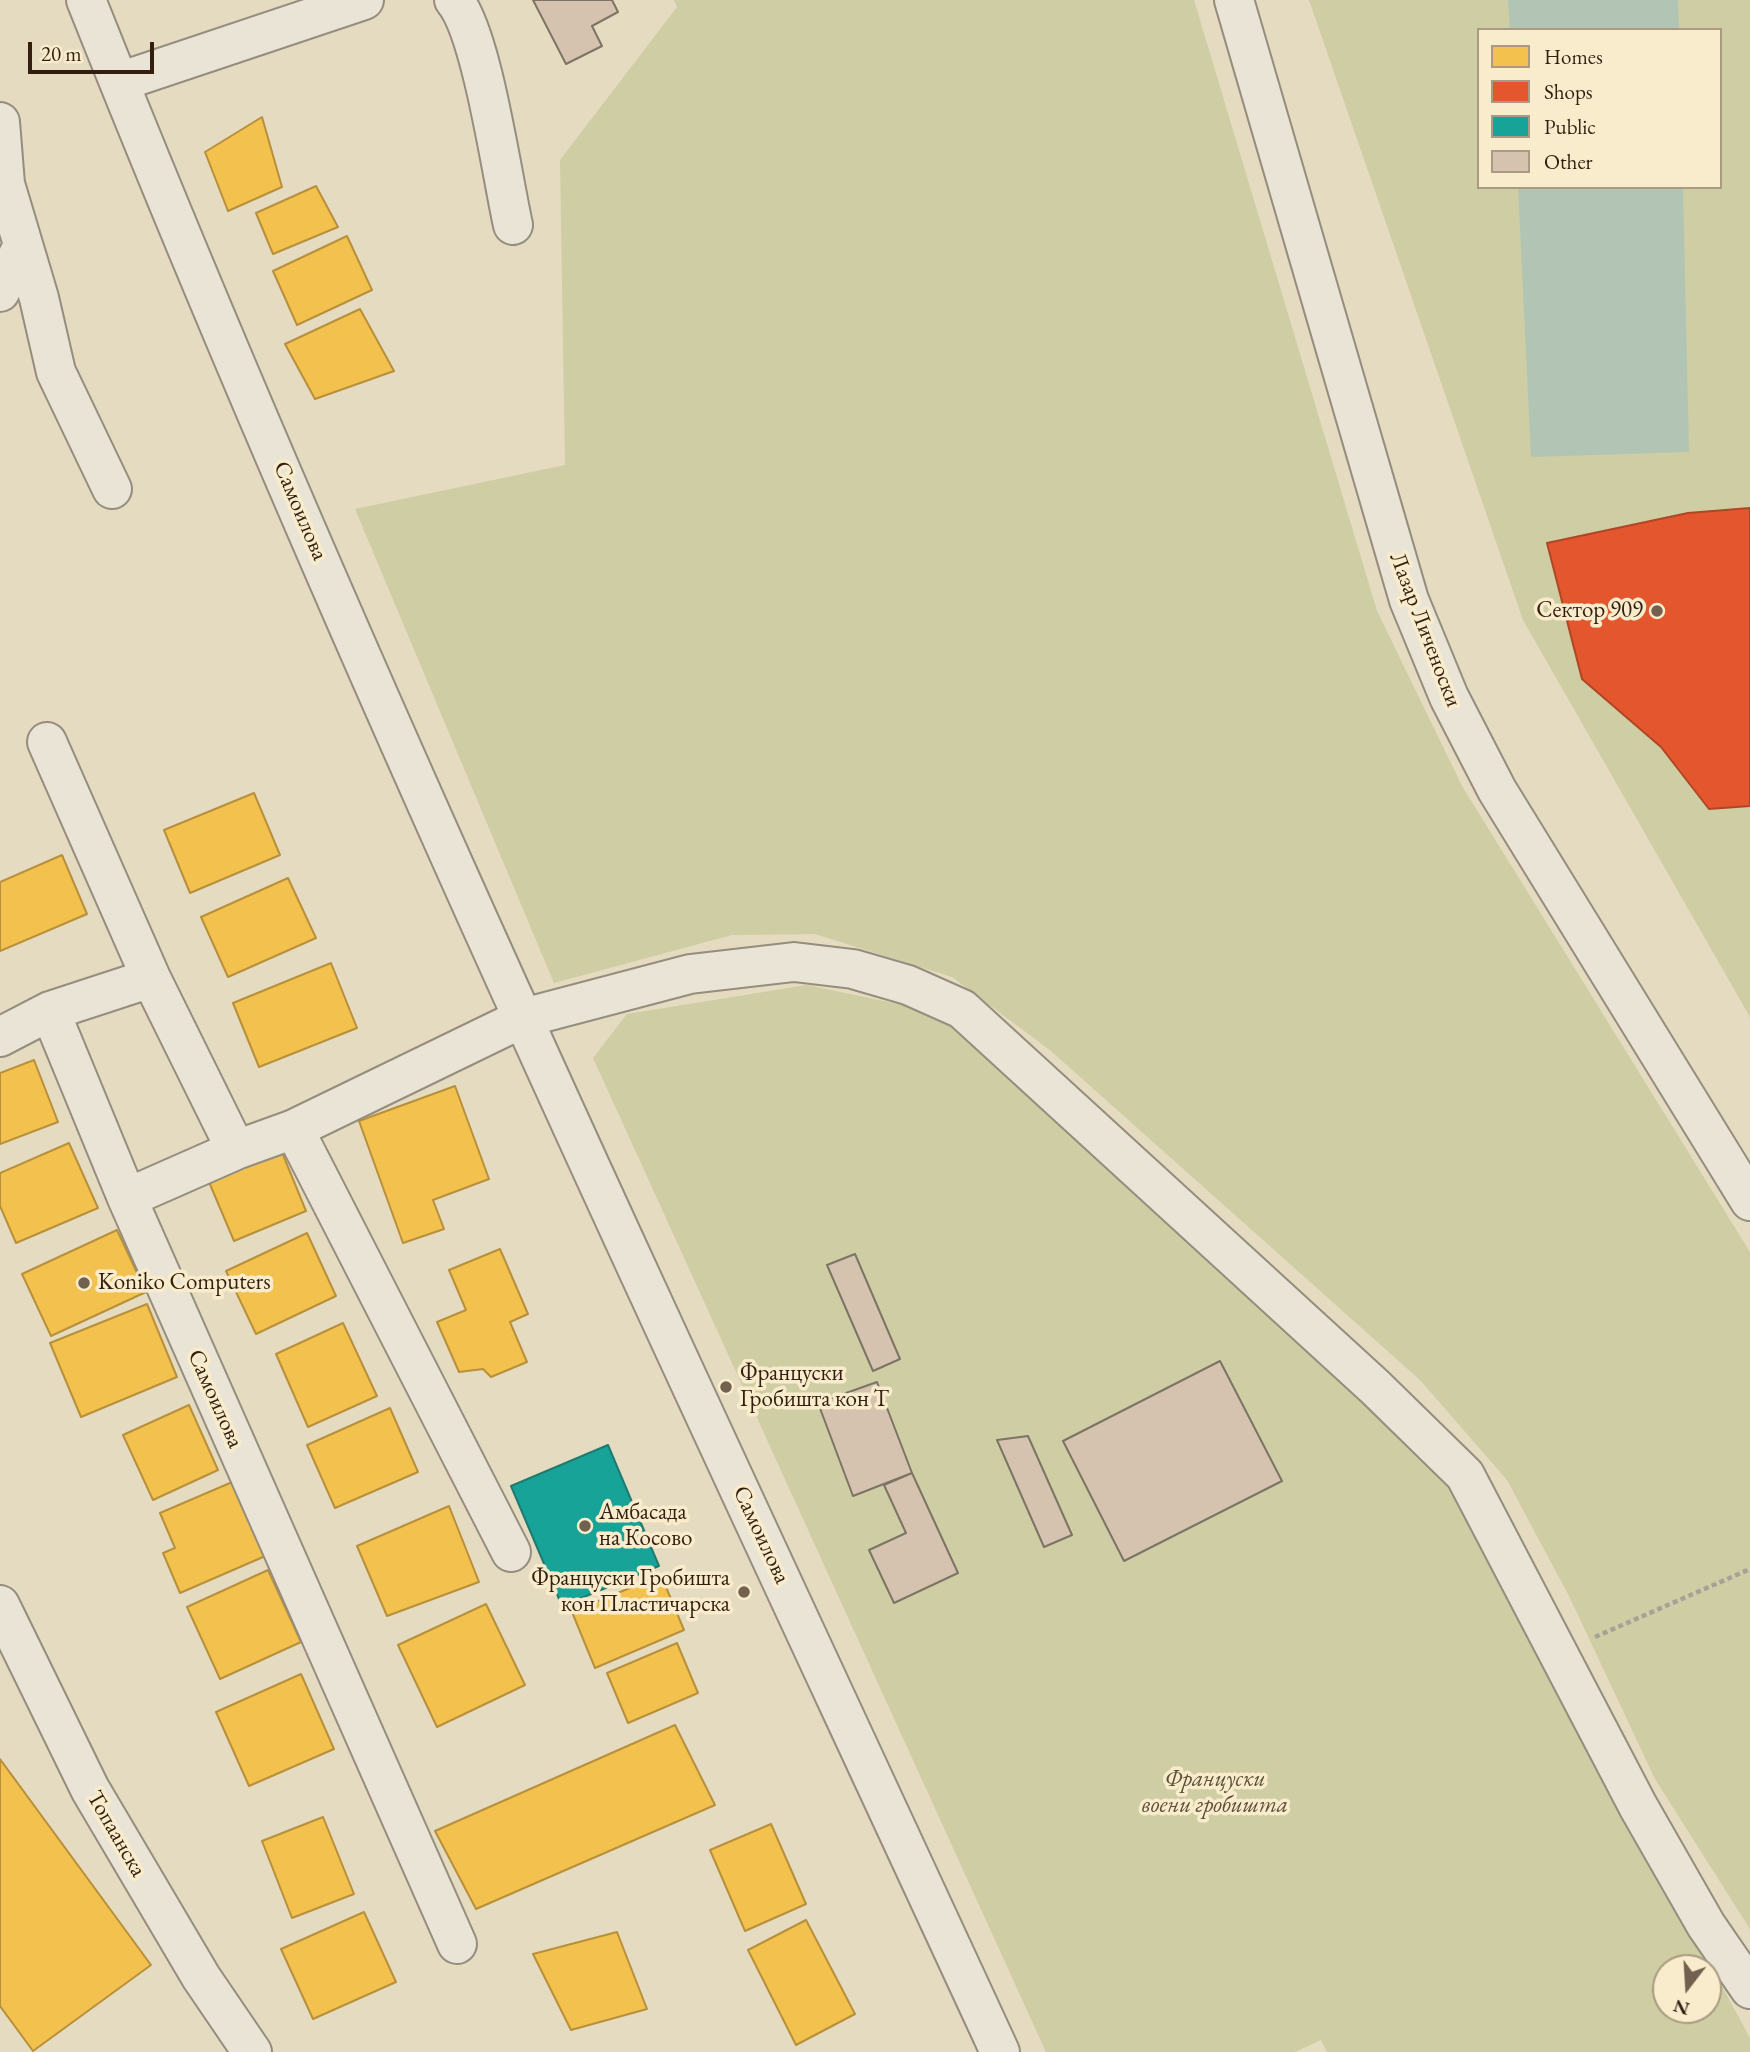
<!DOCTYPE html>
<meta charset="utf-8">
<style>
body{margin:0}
#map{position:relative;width:1750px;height:2052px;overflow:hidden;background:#e5dbc0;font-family:"EB Garamond",serif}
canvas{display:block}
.legend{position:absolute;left:1477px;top:28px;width:245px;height:161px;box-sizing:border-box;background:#f8eccc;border:2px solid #a99a81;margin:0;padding:9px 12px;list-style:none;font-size:21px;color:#321f10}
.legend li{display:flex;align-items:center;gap:14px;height:35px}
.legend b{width:35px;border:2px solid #a99a81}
.north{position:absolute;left:1652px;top:1954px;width:70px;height:70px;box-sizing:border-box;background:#f8eccc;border:2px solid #a99a81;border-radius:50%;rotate:197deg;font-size:19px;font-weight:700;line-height:28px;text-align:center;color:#321f10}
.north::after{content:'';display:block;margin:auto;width:24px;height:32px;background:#71614e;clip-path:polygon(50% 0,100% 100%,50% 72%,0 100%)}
.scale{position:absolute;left:28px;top:42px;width:126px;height:32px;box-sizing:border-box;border:4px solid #321f10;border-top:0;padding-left:9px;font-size:21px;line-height:24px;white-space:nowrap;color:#321f10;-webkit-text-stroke:5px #f8eccc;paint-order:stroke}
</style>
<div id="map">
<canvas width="1750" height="2052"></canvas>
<ul class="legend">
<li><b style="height:19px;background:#f2c14e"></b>Homes</li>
<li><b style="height:19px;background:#e4572e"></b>Shops</li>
<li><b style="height:19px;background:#17a398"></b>Public</li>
<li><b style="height:19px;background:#d5c3b0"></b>Other</li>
</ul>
<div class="north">N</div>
<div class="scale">20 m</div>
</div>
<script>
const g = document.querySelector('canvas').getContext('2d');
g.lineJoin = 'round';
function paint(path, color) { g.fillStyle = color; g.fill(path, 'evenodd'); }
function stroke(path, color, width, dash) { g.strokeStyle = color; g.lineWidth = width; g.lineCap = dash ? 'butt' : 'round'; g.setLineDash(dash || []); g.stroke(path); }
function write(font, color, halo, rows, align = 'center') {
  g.font = font + ' "EB Garamond",serif'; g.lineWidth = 7; g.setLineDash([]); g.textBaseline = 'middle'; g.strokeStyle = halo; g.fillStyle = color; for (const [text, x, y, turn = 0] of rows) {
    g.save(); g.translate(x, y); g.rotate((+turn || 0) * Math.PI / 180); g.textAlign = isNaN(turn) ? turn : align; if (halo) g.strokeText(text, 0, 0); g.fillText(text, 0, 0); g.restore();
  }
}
const green = new Path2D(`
 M674 0H1194L1377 611 1462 786 1750 1252V1929L1655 1779 1569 1596 1507 1480 1420 1380 1051 1051 952 977 815 934 732 935 554 983 355 509 565 465 560 160 677 7Z
 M1309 0H1750V1017L1523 620ZM1479 30H1720V187H1479Z
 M807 985 941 1013 1445 1476 1750 2038V2052H1327L1321 2040 1295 2052H1046L593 1058 627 1014ZM1666 1968H1708V2010H1666Z`);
const water = new Path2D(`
 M1508 0H1678L1679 30H1510Z
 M1518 187H1683L1689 452 1531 457Z`);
const homes = new Path2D(`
 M262 117 282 187 228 211 205 152Z
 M316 186 338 227 273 254 256 213Z
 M347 236 372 290 297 325 273 271Z
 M360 309 394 371 315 399 285 344Z
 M254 793 280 855 190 893 164 830Z
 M62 855 87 914 0 951V882Z
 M288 878 316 938 228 977 201 917Z
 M331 963 357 1028 259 1067 233 1003Z
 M34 1060 58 1122 0 1144V1073Z
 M455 1086 489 1179 433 1200 444 1229 403 1243 359 1121Z
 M69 1143 98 1208 16 1243 0 1206V1173Z
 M279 1145 306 1211 234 1241 206 1175Z
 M117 1230 146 1292 51 1336 22 1274Z
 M307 1233 336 1296 256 1334 226 1271Z
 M500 1249 528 1314 510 1322 527 1362 491 1377 483 1369 459 1372 437 1322 466 1310 449 1270Z
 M147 1304 177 1377 81 1417 50 1343Z
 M343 1323 377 1396 308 1427 276 1354Z
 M189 1405 218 1470 153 1500 123 1435Z
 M390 1408 418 1472 335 1508 307 1445Z
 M237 1480 270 1554 180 1593 163 1553 175 1548 160 1513Z
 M449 1506 479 1582 387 1616 357 1546Z
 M268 1570 301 1642 220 1679 187 1607Z
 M661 1575 684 1630 595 1668 572 1612Z
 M486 1604 525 1685 437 1727 398 1645Z
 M677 1643 698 1693 628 1723 607 1673Z
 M301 1674 334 1749 249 1786 216 1712Z
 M675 1725 715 1805 476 1909 435 1831Z
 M0 1759 151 1965 33 2051 0 2006Z
 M323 1817 354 1894 292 1918 262 1841Z
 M771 1824 806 1904 745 1931 710 1850Z
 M364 1912 396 1982 313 2019 281 1949Z
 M806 1920 855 2014 796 2045 748 1950Z
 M617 1932 647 2009 571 2030 533 1954Z`);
const shops = new Path2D(`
 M1750 508V806L1709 809 1661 747 1582 679 1547 543 1688 513Z`);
const public = new Path2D(`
 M608 1445 659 1566 562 1606 511 1486Z`);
const building = new Path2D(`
 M533 0H612L618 12 592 26 602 46 566 64Z
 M855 1254 900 1359 873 1371 827 1265Z
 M1220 1361 1282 1481 1124 1561 1063 1441Z
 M877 1382 912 1473 853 1496 818 1403Z
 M1028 1436 1072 1535 1044 1547 997 1440Z
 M912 1473 958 1573 894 1603 869 1550 906 1533 884 1485Z`);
const path = new Path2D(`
 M1595 1637 1750 1569`);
const minor = new Path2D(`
 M86 0C363 696 686 1372 1000 2052
 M454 0C482 33 502 176 513 225
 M1234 0 1409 600 1449 697 1497 790 1750 1201
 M119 82 364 0
 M0 122 5 184 39 298 56 372 112 489
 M0 292 22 247
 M47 742 151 978 236 1150
 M50 1011 127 1198 457 1944
 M0 1037 50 1011 151 978
 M294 1129 511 1552
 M127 1198 236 1150 294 1129 523 1018 690 974 794 962 853 969 908 985 962 1009 1375 1387 1465 1475 1638 1806 1706 1925 1750 1989
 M0 1605 90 1789 201 1977 252 2052`);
const markers = [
 [1657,611,7,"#71614e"],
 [84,1283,7,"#71614e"],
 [726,1387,7,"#71614e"],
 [585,1526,7,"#71614e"],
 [744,1592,7,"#71614e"]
];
const streetNames = [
 ["Самоилова",300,511,67],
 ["Лазар Личеноски",1425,630,69],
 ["Самоилова",215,1399,66],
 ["Самоилова",761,1535,65],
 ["Топаанска",116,1834,60]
];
const poiNames = [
 ["Сектор 909",1643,611,"right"],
 ["Koniko Computers",98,1283],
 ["Француски",740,1374],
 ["Гробишта кон Т",740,1400],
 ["Амбасада",599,1513],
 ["на Косово",599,1539],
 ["Француски Гробишта",730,1579,"right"],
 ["кон Пластичарска",730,1605,"right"]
];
const parkNames = [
 ["Француски",1215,1780],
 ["воени гробишта",1215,1806]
];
paint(green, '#cecda3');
paint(water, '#b2c5b5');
paint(homes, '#f2c14e');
stroke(homes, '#b8903b', 2);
paint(shops, '#e4572e');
stroke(shops, '#af4625', 2);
paint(public, '#17a398');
stroke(public, '#1f7b6f', 2);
paint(building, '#d5c3b0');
stroke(building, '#7c7465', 2);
stroke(minor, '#958d7d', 42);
stroke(path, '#a7a196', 4.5, [5, 3.5]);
stroke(minor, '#e9e4d6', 38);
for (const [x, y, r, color] of markers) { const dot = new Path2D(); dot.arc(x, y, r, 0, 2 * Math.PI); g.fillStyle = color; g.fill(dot); stroke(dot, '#f8eccc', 2.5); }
write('23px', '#321f10', '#f8eccc', streetNames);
write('23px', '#321f10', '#f8eccc', poiNames, 'left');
write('italic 23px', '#5b5035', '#f8eccc', parkNames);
</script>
